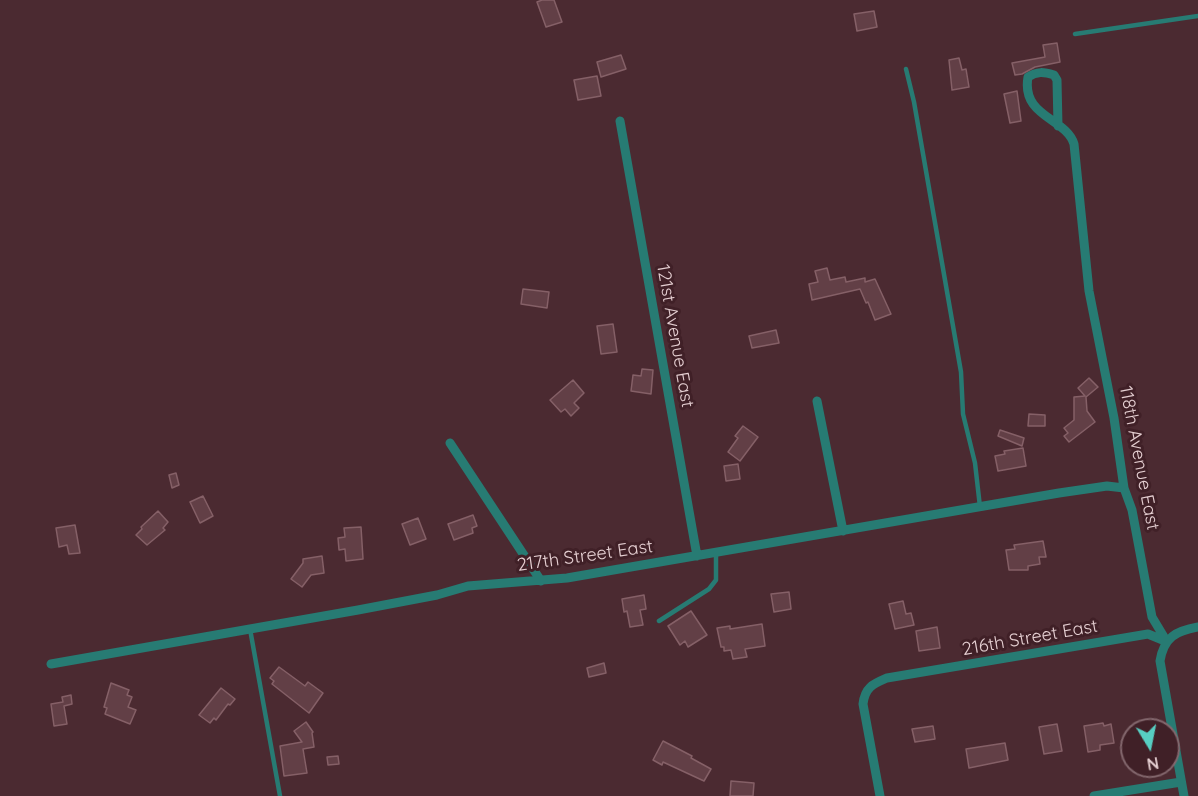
<!DOCTYPE html>
<style>
body{margin:0}
#map{position:relative;width:1198px;height:796px;overflow:hidden;background:#4b2a31;font-family:Quicksand,sans-serif}
canvas{display:block}
.north{position:absolute;left:1120px;top:718px;width:60px;height:60px;box-sizing:border-box;background:#402027;border:2px solid #82666c;border-radius:50%;rotate:170deg;font-size:16px;font-weight:700;line-height:24px;text-align:center;color:#e6d0d3}
.north::after{content:'';display:block;margin:auto;width:21px;height:27px;background:#57cec2;clip-path:polygon(50% 0,100% 100%,50% 72%,0 100%)}
</style>
<div id="map">
<canvas width="1198" height="796"></canvas>
<div class="north">N</div>
</div>
<script>
const g = document.querySelector('canvas').getContext('2d');
g.lineJoin = 'round';
function paint(path, color) { g.fillStyle = color; g.fill(path, 'evenodd'); }
function stroke(path, color, width, dash) { g.strokeStyle = color; g.lineWidth = width; g.lineCap = dash ? 'butt' : 'round'; g.setLineDash(dash || []); g.stroke(path); }
function write(font, color, halo, rows, align = 'center') {
  g.font = font + ' Quicksand,sans-serif'; g.lineWidth = 6; g.setLineDash([]); g.textBaseline = 'middle'; g.strokeStyle = halo; g.fillStyle = color; for (const [text, x, y, turn = 0] of rows) {
    g.save(); g.translate(x, y); g.rotate((+turn || 0) * Math.PI / 180); g.textAlign = isNaN(turn) ? turn : align; if (halo) g.strokeText(text, 0, 0); g.fillText(text, 0, 0); g.restore();
  }
}
const building = new Path2D(`
 M542 0H554L562 22 546 27 537 2Z
 M874 11 877 27 857 31 854 14Z
 M1057 43 1060 62 1035 67 1022 74 1015 75 1012 63 1045 57 1043 45Z
 M621 55 626 69 601 77 597 62Z
 M959 58 962 70 966 69 969 87 952 90 949 60Z
 M597 76 601 96 578 100 574 80Z
 M1017 91 1021 121 1010 123 1004 94Z
 M827 268 830 280 845 277 846 282 865 278V282L875 279 891 314 875 320 868 302 866 303 860 289 812 300 809 284 818 282 815 271Z
 M523 289 549 292 547 308 521 304Z
 M613 324 617 352 601 354 597 326Z
 M776 330 779 343 752 348 749 336Z
 M642 369 653 370 651 394 631 391 633 375 641 376Z
 M1089 378 1098 387 1086 397 1087 411 1095 422 1069 442 1064 436 1068 433 1064 428 1074 420V397L1085 396 1078 388Z
 M573 380 584 393 574 403 579 408 571 416 565 409 561 412 550 400Z
 M1029 414 1045 415V426H1028Z
 M743 426 758 437 740 461 728 452 738 438 735 436Z
 M1000 430 1024 438 1022 446 998 436Z
 M1023 448 1026 466 998 471 995 456 1005 454 1004 451Z
 M738 464 740 479 726 481 724 466Z
 M176 473 179 485 172 488 169 475Z
 M203 496 213 516 200 523 190 502Z
 M158 511 168 522 163 528 165 530 147 545 136 535 142 529 141 527Z
 M473 515 477 526 472 528 473 533 454 540 448 524Z
 M418 518 426 539 410 545 402 524Z
 M75 525 80 553 69 554 67 545 59 547 56 528Z
 M361 527 363 559 346 561 345 549 339 550 338 538 345 537 344 528Z
 M1043 541 1046 557H1039L1040 564 1028 566V570H1009L1006 550 1015 549 1014 545Z
 M322 556 324 573 311 575 302 587 291 579 303 563V559Z
 M789 592 791 609 774 612 771 594Z
 M644 595 646 609 640 610 643 625 630 627 627 611 624 612 622 599Z
 M903 601 906 614 911 613 914 625 895 629 889 604Z
 M691 611 707 635 688 647 685 641 680 645 668 626Z
 M762 624 765 646 745 649 747 657 733 659 731 650 724 651V647H721L717 628 730 626V629Z
 M937 627 940 648 919 651 916 631Z
 M604 663 606 673 589 677 587 668Z
 M279 667 305 686 308 682 323 693 309 713 272 684 274 681 270 678Z
 M111 683 129 690 127 695 132 697 128 707 136 710 130 724 105 714 107 708 104 707Z
 M221 688 235 699 230 705 228 704 216 720 214 718 210 723 199 715Z
 M71 695 72 704 64 706 67 724 54 726 51 704 63 702 62 697Z
 M306 722 313 732 312 733 314 747 303 749 307 773 284 776 280 746 302 742 294 731Z
 M1103 723 1104 726 1111 724 1114 743 1100 745V750L1088 752 1084 726Z
 M1057 724 1062 751 1044 754 1039 727Z
 M933 726 935 739 915 742 912 729Z
 M663 741 692 756 691 758 711 769 704 781 663 762 662 765 653 760Z
 M1005 743 1008 760 969 768 966 749Z
 M338 756 339 764 328 765 327 757Z
 M731 781 754 783 753 796H730Z`);
const lane = new Path2D(`
 M1075 34 1198 16
 M906 69 914 102 961 372 963 414 975 463 980 507
 M659 621 709 589 716 580V553
 M250 629 280 796`);
const street = new Path2D(`
 M620 121 697 556
 M1058 126 1057 80 1054 75C1044 72 1037 71 1028 77 1021 117 1066 118 1074 144L1089 291 1114 418 1124 488 1132 510 1152 617 1167 642
 M817 401 843 531
 M450 443 541 581
 M51 664 358 610 437 595 468 586 567 578 1059 493 1107 486 1124 488
 M880 796 863 704C865 687 873 684 887 678L1148 634 1165 641
 M1094 796 1181 782
 M1184 796 1160 661C1164 637 1176 631 1198 627`);
const streetNames = [
 ["121st Avenue East",675,336,80],
 ["118th Avenue East",1139,458,79],
 ["217th Street East",585,556,-8],
 ["216th Street East",1030,638,-10]
];
paint(building, '#623f46');
stroke(building, '#856067', 1.5);
stroke(lane, '#277b73', 4.5);
stroke(street, '#277b73', 9);
write('18px', '#e6d0d3', '#402027', streetNames);
</script>
